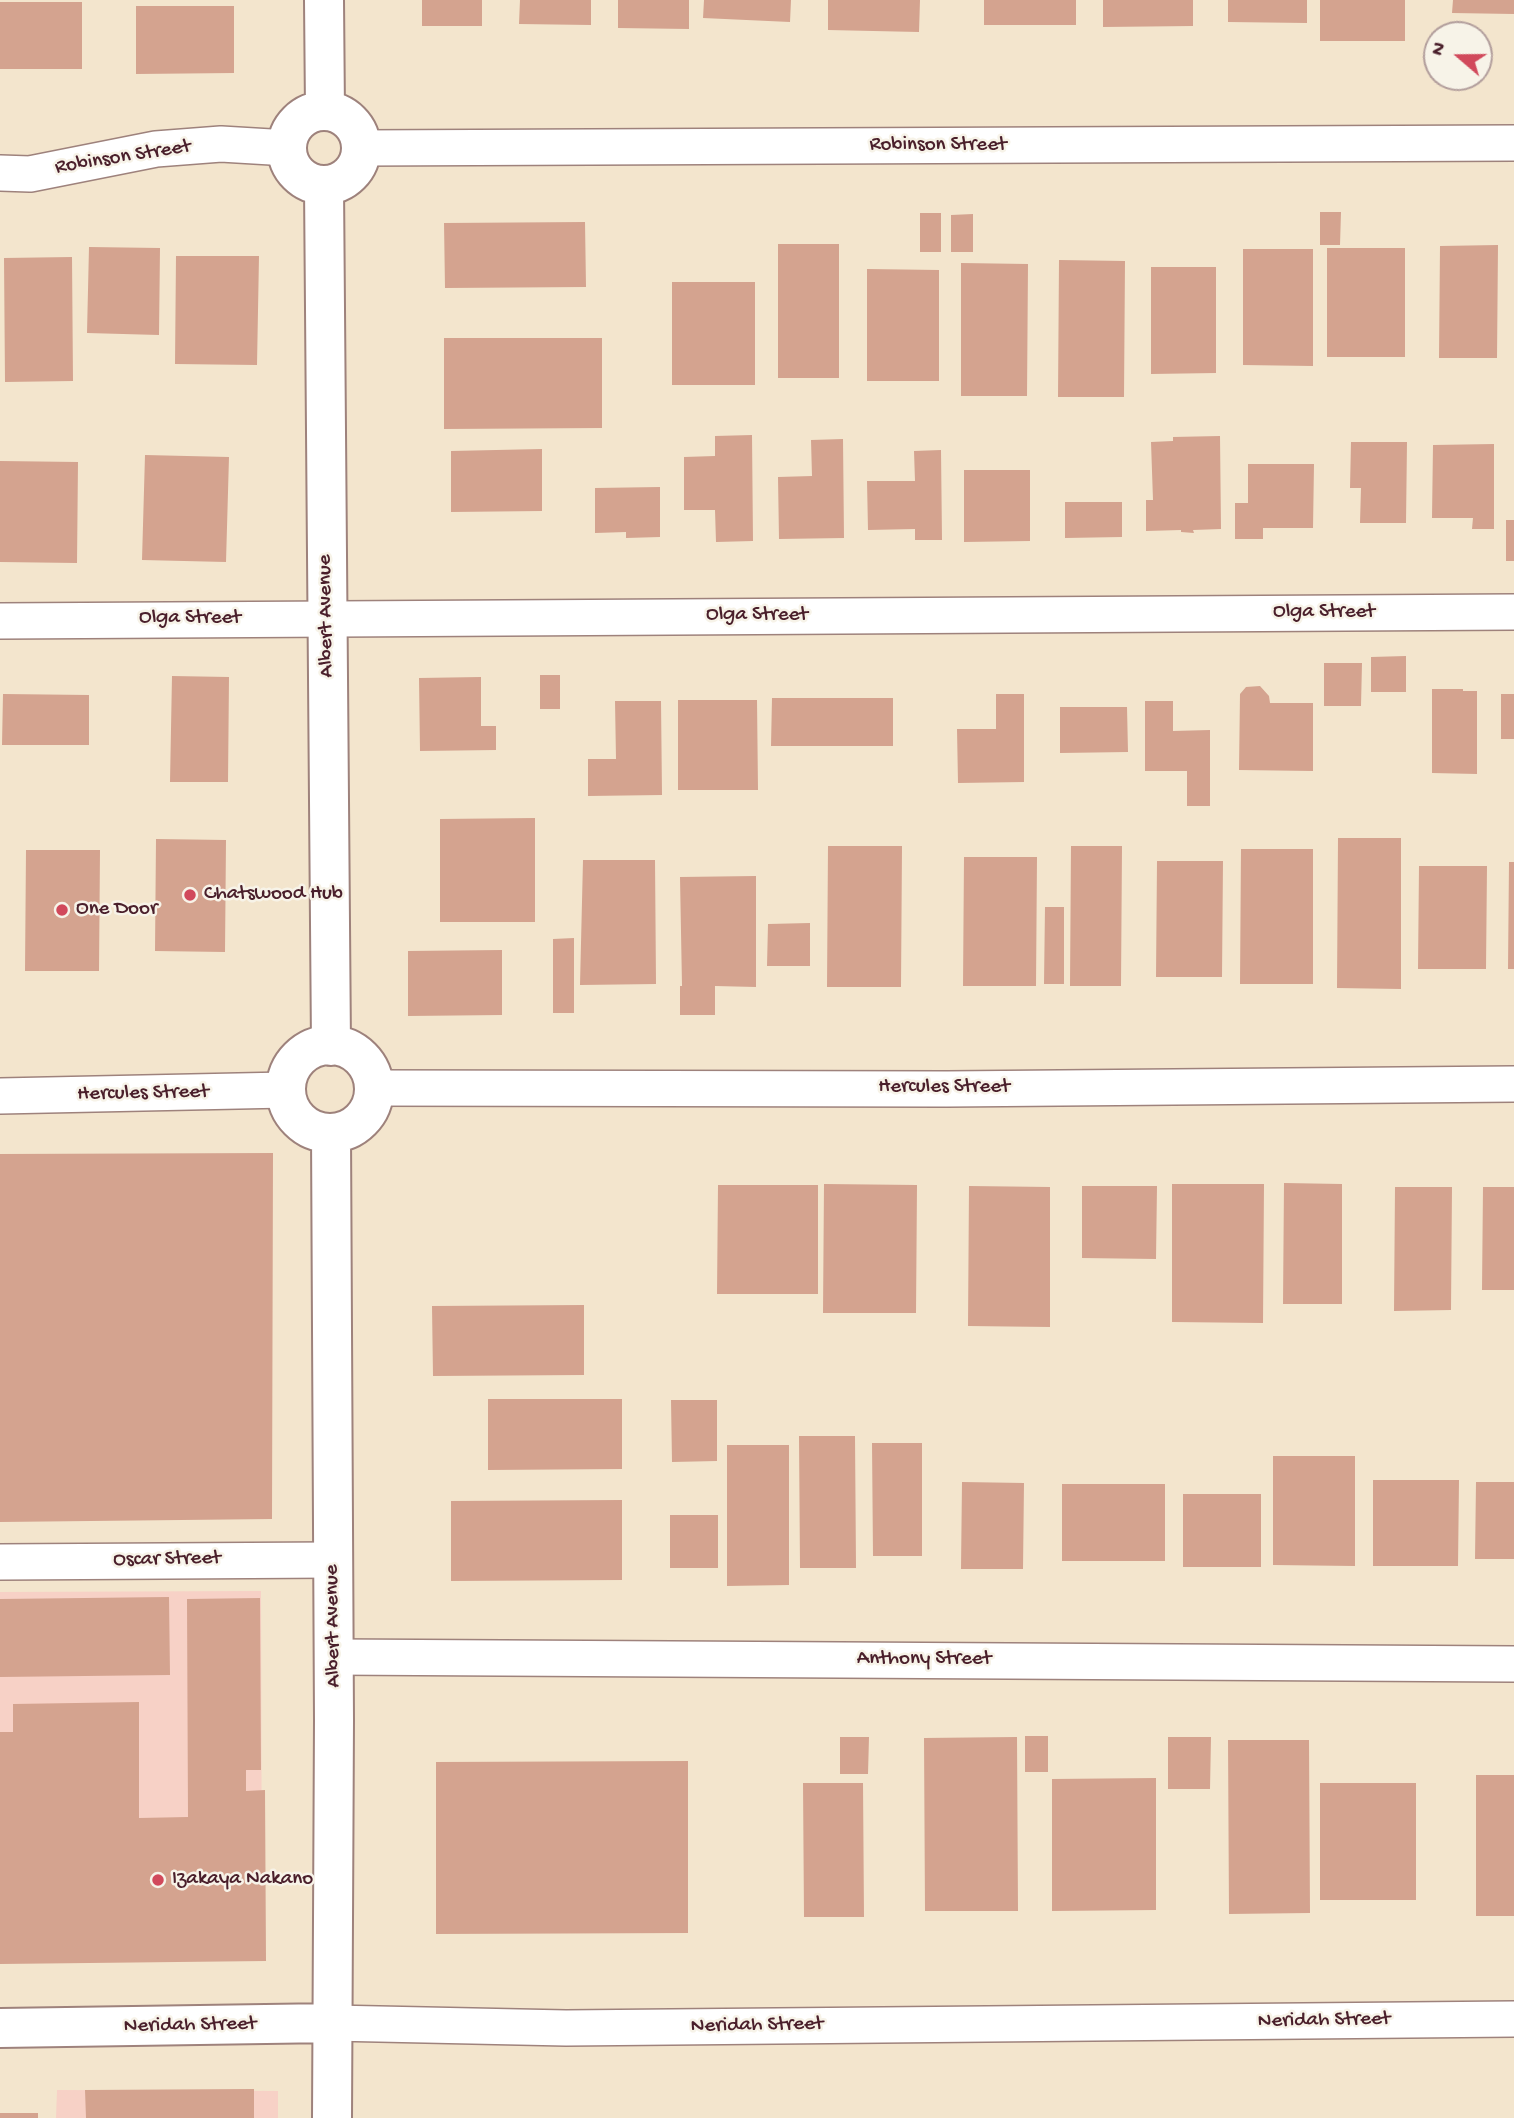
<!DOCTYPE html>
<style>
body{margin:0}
#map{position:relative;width:1514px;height:2118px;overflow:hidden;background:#f3e5cd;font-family:"Gochi Hand",sans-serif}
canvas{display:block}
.north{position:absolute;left:1423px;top:21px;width:70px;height:70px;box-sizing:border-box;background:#f7f3e8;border:2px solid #b29e9c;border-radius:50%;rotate:290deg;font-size:19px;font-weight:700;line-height:28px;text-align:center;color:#4a1f2b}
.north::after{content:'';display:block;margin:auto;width:24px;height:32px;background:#d1495b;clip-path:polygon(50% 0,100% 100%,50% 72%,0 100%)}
</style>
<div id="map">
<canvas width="1514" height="2118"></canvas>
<div class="north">N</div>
</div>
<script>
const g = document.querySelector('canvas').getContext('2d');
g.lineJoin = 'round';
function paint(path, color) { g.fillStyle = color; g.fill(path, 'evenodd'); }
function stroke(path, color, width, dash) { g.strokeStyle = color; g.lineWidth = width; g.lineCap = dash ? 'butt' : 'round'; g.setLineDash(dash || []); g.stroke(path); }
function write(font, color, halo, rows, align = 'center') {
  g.font = font + ' "Gochi Hand",sans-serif'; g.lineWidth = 5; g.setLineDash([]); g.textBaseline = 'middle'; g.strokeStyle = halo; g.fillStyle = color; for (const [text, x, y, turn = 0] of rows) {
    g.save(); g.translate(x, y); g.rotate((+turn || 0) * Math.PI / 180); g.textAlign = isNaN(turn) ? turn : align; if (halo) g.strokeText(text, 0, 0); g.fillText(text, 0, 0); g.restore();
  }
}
const built = new Path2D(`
 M261 1591 262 1956 0 1958V1592Z
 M57 2090 278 2091V2118H56Z`);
const building = new Path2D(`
 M422 0H482V26H422Z
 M520 0H591V25L519 24Z
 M618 0H689V29L618 28Z
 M704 0H791L790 22 703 18Z
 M828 0H920L919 32 828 30Z
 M984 0H1076V25H984Z
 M1103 0H1193V26L1103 27Z
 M1228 0H1307V23L1228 22Z
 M1320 0H1405V41H1320Z
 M1453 0H1514V14L1452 13Z
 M0 2H82V69H0Z
 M136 6H234V73L136 74Z
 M1320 212H1341L1340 245H1320Z
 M920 213H941V252H920Z
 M973 214V252H951V215Z
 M585 222 586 287 445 288 444 223Z
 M778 244H839V378H778Z
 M1498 245 1497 358H1439L1440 246Z
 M89 247 160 248 159 335 87 333Z
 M1327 248H1405V357H1327Z
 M1243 249H1313V366L1243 365Z
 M176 256H259L257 365 175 364Z
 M72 257 73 381 5 382 4 258Z
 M1059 260 1125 261 1124 397H1058Z
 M961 263 1028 264 1027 396H961Z
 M1151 267H1216V373L1151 374Z
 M867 269 939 270V381H867Z
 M672 282H755V385H672Z
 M444 338H602V428L444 429Z
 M752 435 753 541 716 542 715 510H684V457L715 456V436Z
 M1220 436 1221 529 1193 530 1194 533 1181 532V530L1146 531V500H1153L1151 442 1173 441V437Z
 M843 439 844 538 779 539 778 477 812 476 811 440Z
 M1351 442H1407L1406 523H1360L1361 488H1350Z
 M1494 444V529H1472L1473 518H1432L1433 445Z
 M542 449V511L451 512V451Z
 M941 450 942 540H915V529L868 530 867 481H915L914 451Z
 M145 455 229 457 226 562 142 560Z
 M0 461 78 462 77 563 0 562Z
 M1248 464H1314L1313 528H1263V539H1235V503H1248Z
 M964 470H1030V541L964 542Z
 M660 487V537L626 538V532L595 533V488Z
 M1065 502H1122V537L1065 538Z
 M1506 520H1514V561H1506Z
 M1406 656V692H1371V657Z
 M1324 663H1362L1361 706H1324Z
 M540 675H560V709H540Z
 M172 676 229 677 228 782H170Z
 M481 677V726H496V750L420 751 419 678Z
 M1260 686 1269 696 1270 703H1313V771L1239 770 1240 694 1246 687Z
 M1432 689H1463V691H1477V774L1432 773Z
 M3 694 89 695V745H2Z
 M996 694H1024V782L958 783 957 729H996Z
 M1501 694H1514V739H1501Z
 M772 698H893V746H771Z
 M678 700H757L758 790H678Z
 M615 701H661L662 795 588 796V759H616Z
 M1145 701H1173V731L1210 730V806H1187V771H1145Z
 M1060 707H1127L1128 752 1060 753Z
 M535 818V922H440V819Z
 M1338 838H1401V989L1337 988Z
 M156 839 226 840 225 952 155 951Z
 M828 846H902L901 987H827Z
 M1071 846H1122L1121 986H1070Z
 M1241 849H1313V984H1240Z
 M26 850H100L99 971H25Z
 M964 857H1037L1036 986H963Z
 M583 860H655L656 984 580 985Z
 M1157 861H1223L1222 977H1156Z
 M1509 862H1514V969H1508Z
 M1419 866H1487L1486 969H1418Z
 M756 876V987L715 986V1015H680V986H682L680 877Z
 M1045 907H1064V984H1044Z
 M810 923V966H767L768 924Z
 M574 938V1013H553V939Z
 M502 950V1015L408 1016V951Z
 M273 1153 272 1519 0 1522V1154Z
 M1284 1183 1342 1184V1304H1283Z
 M824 1184 917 1185 916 1313H823Z
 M1172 1184H1264L1263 1323 1172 1322Z
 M718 1185H818V1294H717Z
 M969 1186 1050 1187V1327L968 1326Z
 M1082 1186H1157L1156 1259 1082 1258Z
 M1395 1187H1452L1451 1310 1394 1311Z
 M1483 1187H1514V1290H1482Z
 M584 1305V1375L433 1376 432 1306Z
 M488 1399H622V1469L488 1470Z
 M671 1400H717V1461L672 1462Z
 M799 1436H855L856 1568H800Z
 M872 1443H922V1556H873Z
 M727 1445H789V1585L727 1586Z
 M1273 1456H1355V1566L1273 1565Z
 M1373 1480H1459L1458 1566H1373Z
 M962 1482 1024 1483 1023 1569H961Z
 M1476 1482H1514V1559H1475Z
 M1062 1484H1165V1561H1062Z
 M1183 1494H1261V1567H1183Z
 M622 1500V1580L451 1581V1501Z
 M670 1515H718V1568H670Z
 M169 1597 170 1675 0 1677V1599Z
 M260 1598 261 1770H246V1791L265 1790 266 1961 0 1964V1732H13V1704L139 1702V1818L188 1817 187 1599Z
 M1025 1736H1048V1772H1025Z
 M840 1737H869L868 1774H840Z
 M1017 1737 1018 1911H925L924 1738Z
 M1168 1737H1211L1210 1789H1168Z
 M1228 1740H1309L1310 1913 1229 1914Z
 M688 1761V1933L436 1934V1762Z
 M1476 1775H1514V1916H1476Z
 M1156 1778V1910L1052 1911V1779Z
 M803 1783H863L864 1917H804Z
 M1320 1783H1416V1900H1320Z
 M254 2089V2118H86L85 2090Z
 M0 2113H38V2118H0Z`);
const minor = new Path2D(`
 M361 148 1514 143
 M0 173 30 174 156 149 221 144 288 148
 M0 621 1514 612
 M374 1088 947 1089 1514 1084
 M0 1096 286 1090
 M0 1562 333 1560
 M334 1657 1514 1664
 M332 2023 566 2028 1514 2019`);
const tertiary = new Path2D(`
 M324 0 325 111
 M287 148a37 37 0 1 1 74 0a37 37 0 1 1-74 0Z
 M324 186 331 1046
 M286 1089a44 44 0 1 1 88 0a44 44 0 1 1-88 0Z
 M331 1133 334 1720 332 2118
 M0 2028 332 2023`);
const markers = [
 [190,895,7,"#d1495b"],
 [62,910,7,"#d1495b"],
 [158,1880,7,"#d1495b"]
];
const streetNames = [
 ["Robinson Street",938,146],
 ["Robinson Street",123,158,-9],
 ["Olga Street",1324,613],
 ["Albert Avenue",327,616,-91],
 ["Olga Street",757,616],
 ["Olga Street",190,619],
 ["Hercules Street",944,1088],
 ["Hercules Street",143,1094,-1],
 ["Oscar Street",167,1560,-1],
 ["Albert Avenue",334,1626,-91],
 ["Anthony Street",924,1660],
 ["Neridah Street",1324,2021,-1],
 ["Neridah Street",190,2026,-1],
 ["Neridah Street",757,2026,-1]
];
const poiNames = [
 ["Chatswood Hub",204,895],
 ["One Door",76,910],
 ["Izakaya Nakano",172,1880]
];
paint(built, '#f7d1c6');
paint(building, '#d4a38f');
stroke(minor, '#9e827c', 38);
stroke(tertiary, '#9e827c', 42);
stroke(minor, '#fff', 35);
stroke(tertiary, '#fff', 38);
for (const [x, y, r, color] of markers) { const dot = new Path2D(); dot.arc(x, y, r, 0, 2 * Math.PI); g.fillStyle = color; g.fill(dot); stroke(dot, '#f7f3e8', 2.5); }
write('21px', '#4a1f2b', '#f7f3e8', streetNames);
write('21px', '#4a1f2b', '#f7f3e8', poiNames, 'left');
</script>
